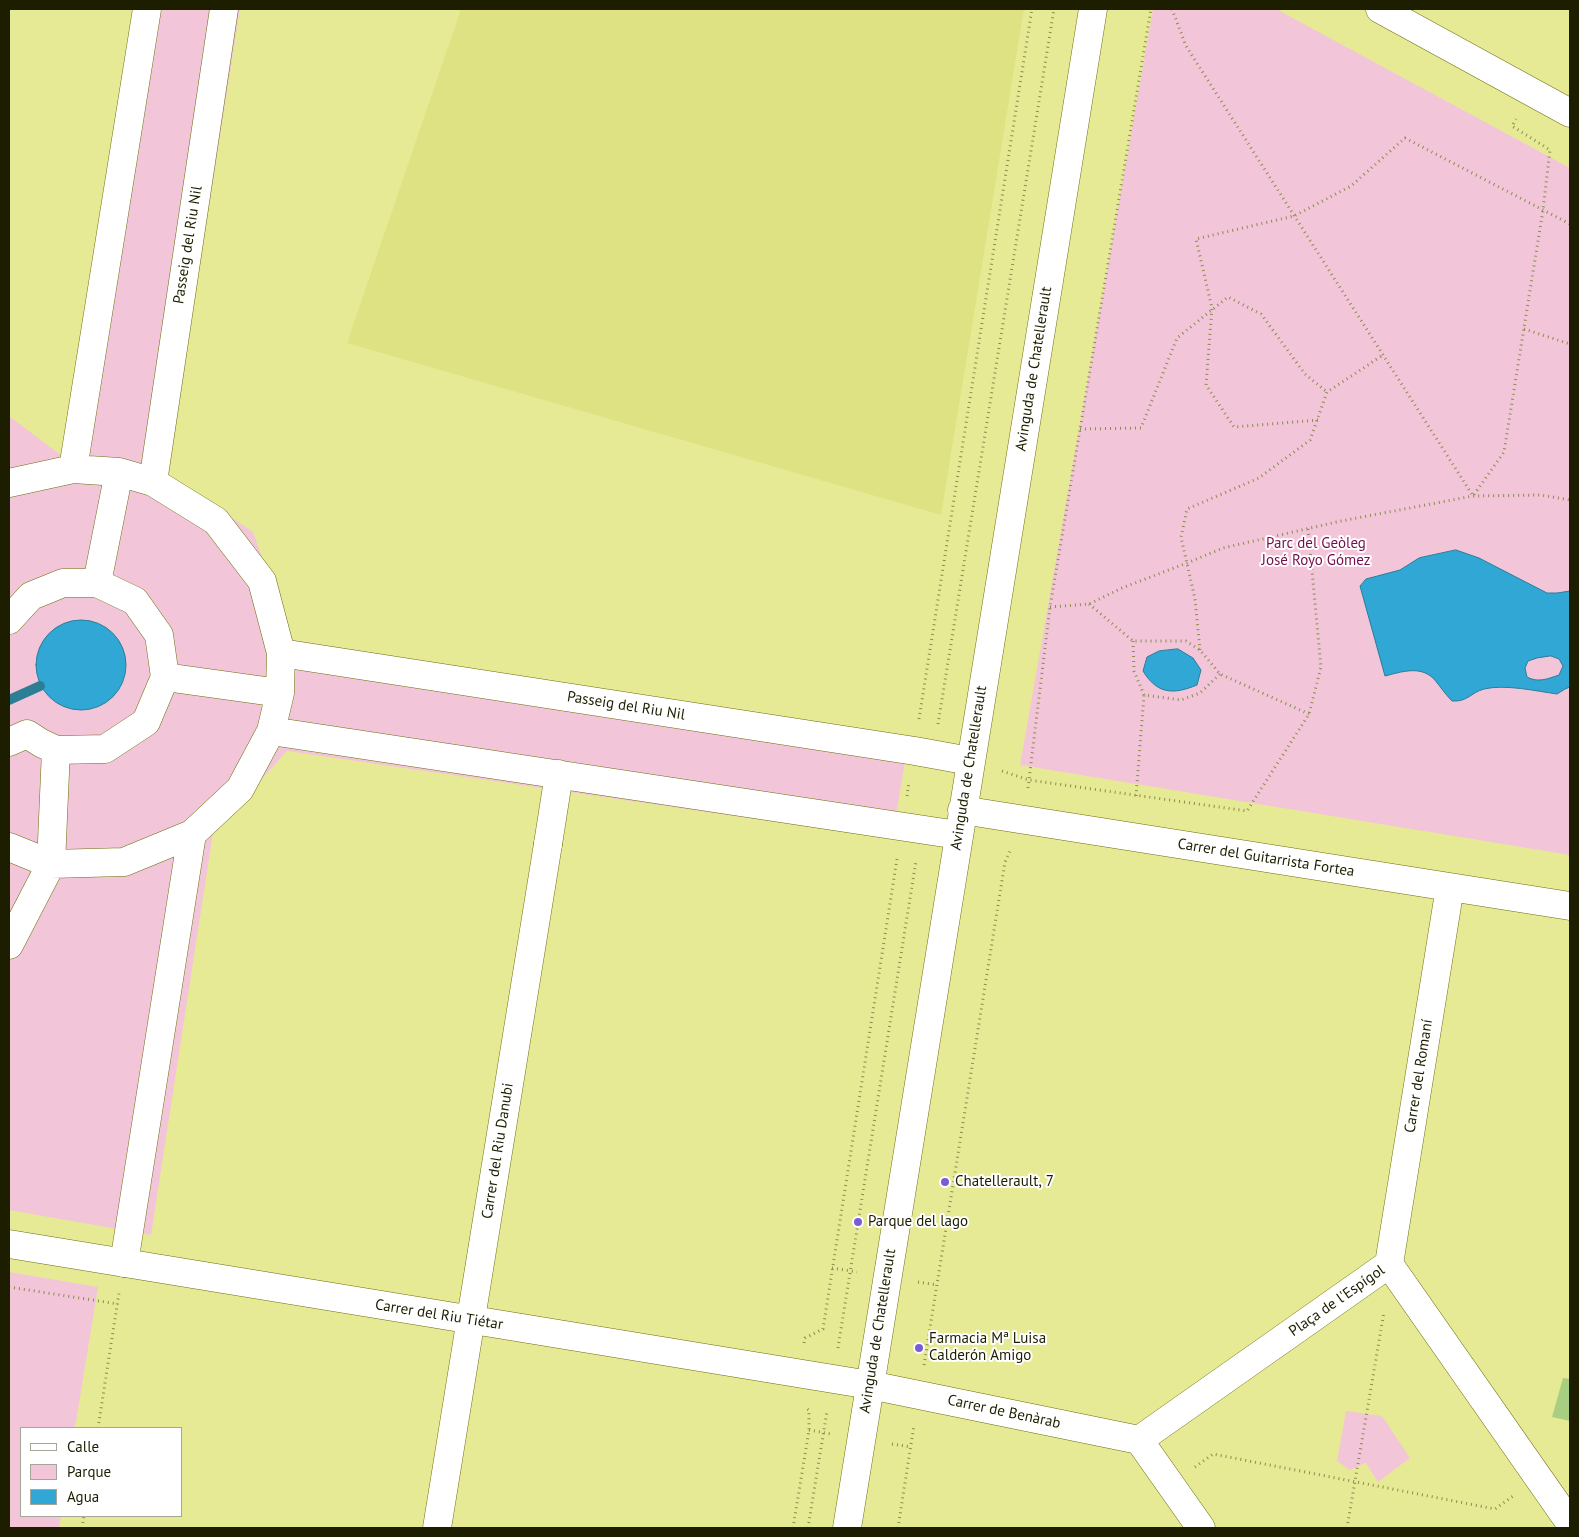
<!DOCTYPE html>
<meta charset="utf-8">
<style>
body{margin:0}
#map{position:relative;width:1579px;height:1537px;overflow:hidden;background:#e7ea94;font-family:"PT Sans",sans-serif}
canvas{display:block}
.frame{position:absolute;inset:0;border:10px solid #1d1d00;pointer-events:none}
.legend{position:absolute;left:20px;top:1427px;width:162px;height:90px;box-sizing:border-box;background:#fff;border:1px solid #a5a599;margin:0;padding:6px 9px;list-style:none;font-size:15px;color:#1d1d00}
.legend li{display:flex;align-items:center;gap:10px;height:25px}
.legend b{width:25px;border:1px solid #a5a599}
</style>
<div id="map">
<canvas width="1579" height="1537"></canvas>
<div class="frame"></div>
<ul class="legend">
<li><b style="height:6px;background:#fff"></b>Calle</li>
<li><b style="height:14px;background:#f3c5d9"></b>Parque</li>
<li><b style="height:14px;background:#31a7d6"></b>Agua</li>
</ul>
</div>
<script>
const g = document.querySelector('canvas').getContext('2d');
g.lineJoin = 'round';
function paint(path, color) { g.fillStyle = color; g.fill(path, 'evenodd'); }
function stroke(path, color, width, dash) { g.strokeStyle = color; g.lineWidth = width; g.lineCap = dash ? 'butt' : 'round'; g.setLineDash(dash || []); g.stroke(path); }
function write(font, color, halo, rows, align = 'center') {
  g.font = font + ' "PT Sans",sans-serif'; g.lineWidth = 4; g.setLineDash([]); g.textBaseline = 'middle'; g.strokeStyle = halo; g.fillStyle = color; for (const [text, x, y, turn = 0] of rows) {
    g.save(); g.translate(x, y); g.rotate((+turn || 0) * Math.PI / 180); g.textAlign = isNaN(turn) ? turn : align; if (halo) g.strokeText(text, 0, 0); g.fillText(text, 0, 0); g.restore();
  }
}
const built = new Path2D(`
 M461 9H1024L941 515 347 343Z`);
const green = new Path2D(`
 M136 9H240L167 474 253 532 292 640 909 738 892 839 287 751 213 833 151 1235 9 1210V416L62 456Z
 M1153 9H1276L1570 168V855L1020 765Z
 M9 1272 98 1287 75 1428H21V1516H61L59 1528H9Z
 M1346 1411 1382 1416 1410 1458 1378 1482 1366 1463 1350 1470 1337 1461Z`);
const water = new Path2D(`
 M1456 550 1479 558 1547 593H1557L1570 591V687L1565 689 1557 694C1536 691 1505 684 1484 689 1470 693 1468 702 1452 701 1445 694 1440 686 1434 679 1420 665 1401 672 1385 676L1360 586 1366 579 1400 570 1419 558ZM1551 656 1559 659 1563 666 1559 675C1547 679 1538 683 1527 677L1525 668 1528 661 1537 658Z
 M36 665a45 45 0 1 1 90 0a45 45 0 1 1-90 0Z
 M1178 649 1193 658 1201 670 1197 685C1173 695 1157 694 1143 671L1147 657 1159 651Z`);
const stream = new Path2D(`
 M9 700 40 686`);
const building = new Path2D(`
 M1563 1378 1570 1379V1421L1552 1417Z`);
const path = new Path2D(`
 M1172 9 1186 46 1473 496 1504 452 1543 210 1550 150 1512 126 1516 119
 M1524 329 1570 344
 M1318 420 1234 427 1206 385 1212 308 1196 239 1294 216 1351 186 1405 138 1570 224
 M1080 429 1141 428 1177 338 1228 297 1261 314 1305 374 1327 392
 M1089 604 1133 641H1186L1200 650 1220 674 1309 714
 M1050 607 1089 604 1122 588 1187 563 1223 548 1341 521 1473 496 1541 495 1570 500
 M1133 641 1134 671 1144 695 1181 700 1200 693 1220 674
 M1200 650 1195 599 1181 537 1187 509 1259 478 1310 440 1327 392 1383 355
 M919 719 1032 9
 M938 724 1054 9
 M1002 771 1029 780 1247 811 1309 714 1321 667 1308 528
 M1028 788 1050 607 1151 9
 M907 796 909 782
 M1136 796 1144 695
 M832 1268 857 1272
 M918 1282 937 1285
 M9 1287 118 1304
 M804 1343 805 1338 823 1329 897 859
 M838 1348 916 861
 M924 1365 1005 862 1010 851
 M98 1428 119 1293
 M809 1430 831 1434
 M892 1444 911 1447
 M1195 1467 1213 1454 1495 1509 1513 1496
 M82 1528 84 1516
 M793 1528 809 1430V1410L807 1409
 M808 1528 827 1411
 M898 1528 914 1425
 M1347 1528 1384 1312`);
const pedestrian = new Path2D(`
 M73 469 147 9
 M153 482 224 9
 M9 483 73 469 119 472 153 482 216 521 262 581 281 653 280 693 271 731 240 789 192 834 124 862 51 864 9 847
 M97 583 119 472
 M9 620 31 596 63 583H97L135 601 159 635 165 677 146 722 105 749 56 750 41 743 27 734 9 742
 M281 653 915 751 970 761
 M165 677 280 693
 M271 731 958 835
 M548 844 559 774
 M9 945 51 864 56 750
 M124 1263 192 834`);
const minor = new Path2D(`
 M1380 9 1570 113
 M962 810 1570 906
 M9 1244 870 1385 1139 1440
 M1389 1264 1450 887
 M1139 1440 1389 1264 1570 1523
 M1139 1440 1201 1528
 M437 1528 548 844`);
const tertiary = new Path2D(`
 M847 1528 1093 9`);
const markers = [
 [945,1182,5,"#785cd7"],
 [858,1222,5,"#785cd7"],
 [919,1348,5,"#785cd7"]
];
const streetNames = [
 ["Passeig del Riu Nil",188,245,-81],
 ["Avinguda de Chatellerault",1034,369,-81],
 ["Passeig del Riu Nil",626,706,9],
 ["Avinguda de Chatellerault",969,768,-81],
 ["Carrer del Guitarrista Fortea",1266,858,9],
 ["Carrer del Romaní",1419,1076,-81],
 ["Carrer del Riu Danubi",498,1151,-81],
 ["Plaça de l'Espígol",1337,1301,-35],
 ["Carrer del Riu Tiétar",439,1315,9],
 ["Avinguda de Chatellerault",878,1331,-81],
 ["Carrer de Benàrab",1004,1412,12]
];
const parkNames = [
 ["Parc del Geòleg",1316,544],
 ["José Royo Gómez",1316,561]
];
const poiNames = [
 ["Chatellerault, 7",955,1182],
 ["Parque del lago",868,1222],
 ["Farmacia Mª Luisa",929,1339],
 ["Calderón Amigo",929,1356]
];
paint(built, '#dfe282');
paint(green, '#f3c5d9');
paint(water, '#31a7d6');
stroke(water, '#2b7e96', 1);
stroke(stream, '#2b7e96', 10);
paint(building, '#a8ce82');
stroke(pedestrian, '#6e6e0f', 29);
stroke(minor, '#6e6e0f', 29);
stroke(tertiary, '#6e6e0f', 29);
stroke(path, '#8a8c50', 3, [1, 4]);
stroke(pedestrian, '#fff', 28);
stroke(minor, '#fff', 28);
stroke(tertiary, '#fff', 28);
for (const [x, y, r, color] of markers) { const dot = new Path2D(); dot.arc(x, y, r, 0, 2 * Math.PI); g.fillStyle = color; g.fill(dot); stroke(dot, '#fff', 2); }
write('15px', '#1d1d00', '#fff', streetNames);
write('15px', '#750e4c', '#fff', parkNames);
write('15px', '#1d1d00', '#fff', poiNames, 'left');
</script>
